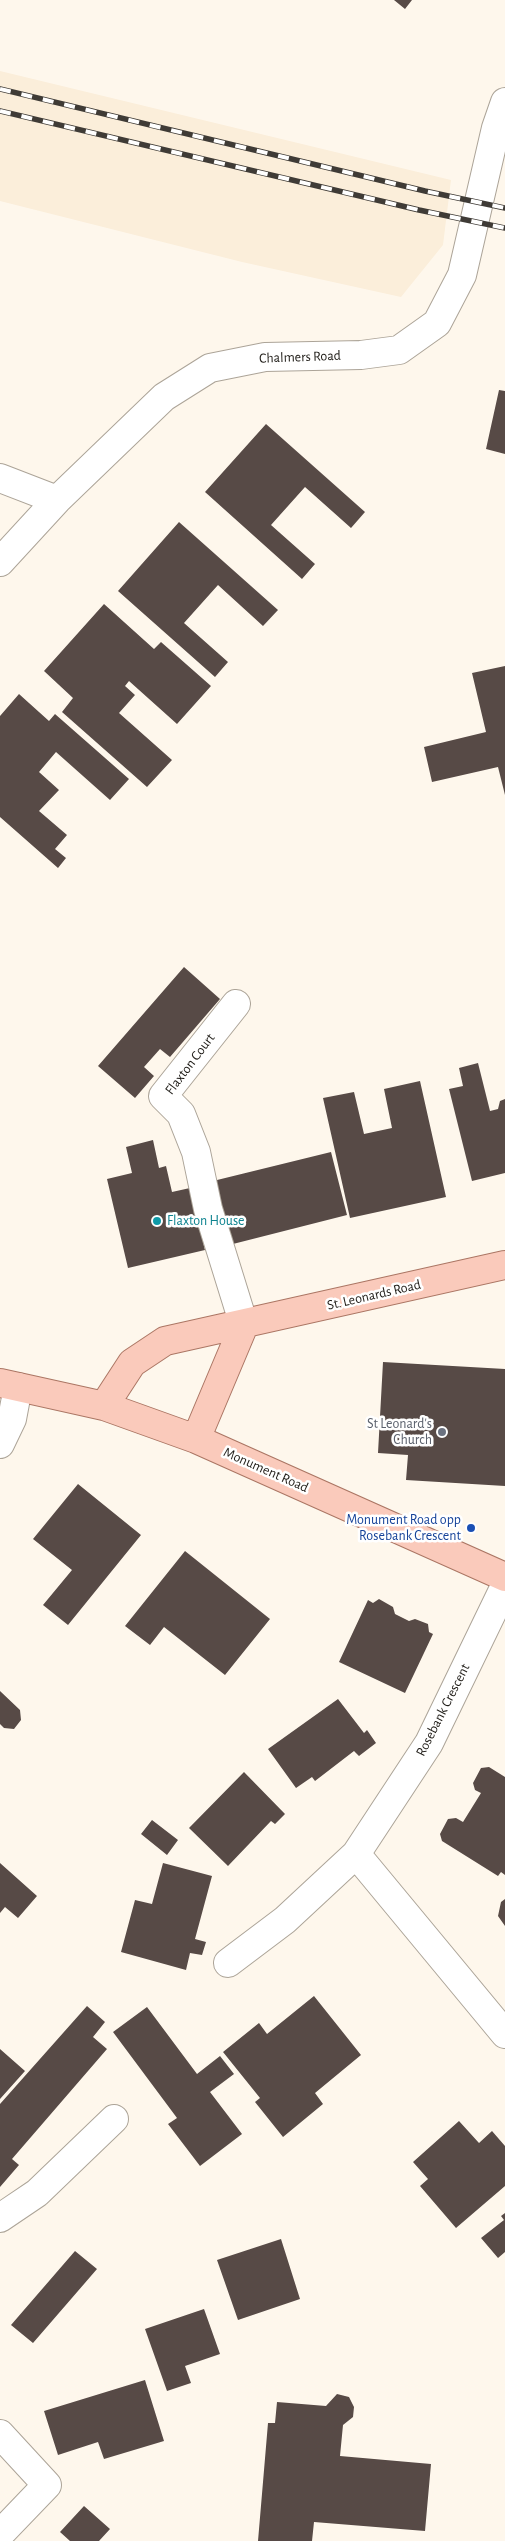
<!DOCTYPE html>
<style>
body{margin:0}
canvas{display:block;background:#fef7ec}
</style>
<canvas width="505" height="2541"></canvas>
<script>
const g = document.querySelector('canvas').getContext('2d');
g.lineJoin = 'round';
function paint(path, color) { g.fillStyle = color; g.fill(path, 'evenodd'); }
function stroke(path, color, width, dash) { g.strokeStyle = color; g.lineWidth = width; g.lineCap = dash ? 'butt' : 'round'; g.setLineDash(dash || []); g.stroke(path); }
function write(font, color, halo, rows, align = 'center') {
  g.font = font + ' "Alegreya Sans",sans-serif'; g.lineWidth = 5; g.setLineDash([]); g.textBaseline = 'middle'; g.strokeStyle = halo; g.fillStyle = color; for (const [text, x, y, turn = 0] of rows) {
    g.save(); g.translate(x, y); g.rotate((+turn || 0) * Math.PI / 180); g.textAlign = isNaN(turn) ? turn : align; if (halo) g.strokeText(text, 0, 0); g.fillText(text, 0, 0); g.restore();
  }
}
const built = new Path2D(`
 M0 71 451 180 443 245 401 297 242 262 0 201Z`);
const building = new Path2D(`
 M394 0H412L405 9Z
 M499 390 505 391V454L486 449Z
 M266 424 365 512 351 528 305 487 271 525 315 564 302 579 205 492Z
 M179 522 278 610 263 626 218 585 184 623 228 662 215 677 118 591Z
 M104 604 154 649 161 642 211 686 177 724 129 681 125 686 135 695 119 713 172 760 147 787 62 712 73 698 44 671Z
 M505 666V795L498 767 432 782 424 747 486 732 472 673Z
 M19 694 49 721 55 714 129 779 110 800 56 752 39 772 59 790 39 811 67 835 55 849 66 858 58 868 0 817V716Z
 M184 967 220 999 170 1057 160 1049 144 1067 154 1076 135 1098 98 1066Z
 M478 1063 490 1111 498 1109 500 1101 505 1099V1173L472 1181 449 1089 463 1086 459 1068Z
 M420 1081 446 1197 350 1218 323 1098 354 1092 364 1134 392 1128 384 1089Z
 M153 1140 159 1168 166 1166 172 1192 190 1188 205 1250 128 1268 107 1179 132 1173 126 1147Z
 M331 1152 347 1215 229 1245 213 1181Z
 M383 1362 505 1369V1486L406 1480 408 1455 378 1453Z
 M78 1484 141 1535 68 1625 43 1605 72 1570 33 1539Z
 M185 1551 270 1619 225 1675 164 1627 150 1645 125 1626Z
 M379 1599 393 1607 395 1614 409 1621 415 1619 428 1624 429 1632 433 1634 405 1693 339 1662 368 1600 373 1603Z
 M0 1691 20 1710 21 1720 14 1729 4 1728 0 1724Z
 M338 1699 364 1733 367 1730 376 1743 359 1756 354 1751 315 1781 312 1777 296 1788 268 1749Z
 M489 1767 505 1777V1875L501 1872 498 1876 442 1841 440 1834 448 1819 456 1818 463 1822 481 1793 475 1790 473 1783 481 1768Z
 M244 1772 285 1814 275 1824 271 1821 228 1866 189 1828Z
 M152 1820 178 1840 167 1855 141 1834Z
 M0 1863 37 1896 18 1918 5 1907 0 1913Z
 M163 1863 212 1876 195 1939 206 1942 202 1955 190 1953 186 1970 121 1952 135 1900 152 1904Z
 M505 1899V1926L498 1916 501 1902Z
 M314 1996 361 2055 315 2093 323 2104 283 2137 255 2102 260 2098 223 2052 259 2023 267 2034Z
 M87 2006 105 2022 93 2037 107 2049 12 2159 19 2165 0 2187V2104Z
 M147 2007 197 2074 220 2056 234 2074 210 2092 242 2134 200 2166 168 2124 177 2118 113 2032Z
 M0 2049 25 2071 0 2099Z
 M459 2121 479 2143 492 2131 505 2146V2186L456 2228 420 2186 428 2179 413 2162Z
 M505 2213V2252L498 2258 481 2238 504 2220 501 2216Z
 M281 2239 300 2299 238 2320 217 2260Z
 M75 2251 97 2269 33 2343 11 2325Z
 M204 2309 220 2354 185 2366 191 2383 167 2391 145 2329Z
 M145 2380 164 2441 104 2459 98 2442 58 2455 44 2411Z
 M337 2394 349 2397 354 2407 353 2417 343 2425 340 2456 431 2464 425 2531 314 2522 312 2541H258L268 2423H275L277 2402 326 2406Z
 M84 2506 110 2529 99 2541H70L60 2532Z`);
const minor = new Path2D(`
 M0 478 57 500
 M0 562 57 500 164 397 210 368 265 357 361 355 399 350 437 323 462 275 496 128 505 102
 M236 1004 163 1096 181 1114 196 1152 208 1209 244 1325
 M0 1444 12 1419 18 1387
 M505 1586 429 1743 356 1854 505 2034
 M228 1963 285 1920 356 1854
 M0 2218 37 2193 114 2119
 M0 2434 47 2485 0 2534`);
const major = new Path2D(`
 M0 1383 104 1406 196 1439 505 1577
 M104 1406 132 1363 165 1341 505 1265
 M196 1439 244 1325`);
const rail = new Path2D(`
 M0 89 425 191 505 208
 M0 111 419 210 505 228`);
const markers = [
 [157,1221,5,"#0f9aa8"],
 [442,1432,5,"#6b7280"],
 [471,1528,5,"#1a4fb4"]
];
const streetNames = [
 ["Chalmers Road",300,357,-2],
 ["Flaxton Court",190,1064,-53],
 ["St. Leonards Road",374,1295,-13],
 ["Monument Road",266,1470,24],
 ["Rosebank Crescent",443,1710,-63]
];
const cultureNames = [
 ["Flaxton House",167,1221]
];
const worshipNames = [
 ["St Leonard's",432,1424],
 ["Church",432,1440]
];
const transitNames = [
 ["Monument Road opp",461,1520],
 ["Rosebank Crescent",461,1536]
];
paint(built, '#fbeeda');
paint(building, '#574a46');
stroke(minor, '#aca498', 30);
stroke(major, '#ab7664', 30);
stroke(minor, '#fff', 28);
stroke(major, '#facabb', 28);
stroke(rail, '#3f3b36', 5.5);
stroke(rail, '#fff', 4, [11]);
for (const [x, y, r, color] of markers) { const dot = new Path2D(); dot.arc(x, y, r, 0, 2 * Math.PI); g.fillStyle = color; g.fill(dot); stroke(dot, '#fff', 2); }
write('14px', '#1f1c17', '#fff', streetNames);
write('14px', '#0d838f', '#fff', cultureNames, 'left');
write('14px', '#5b616d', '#fff', worshipNames, 'right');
write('14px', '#164399', '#fff', transitNames, 'right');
</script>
